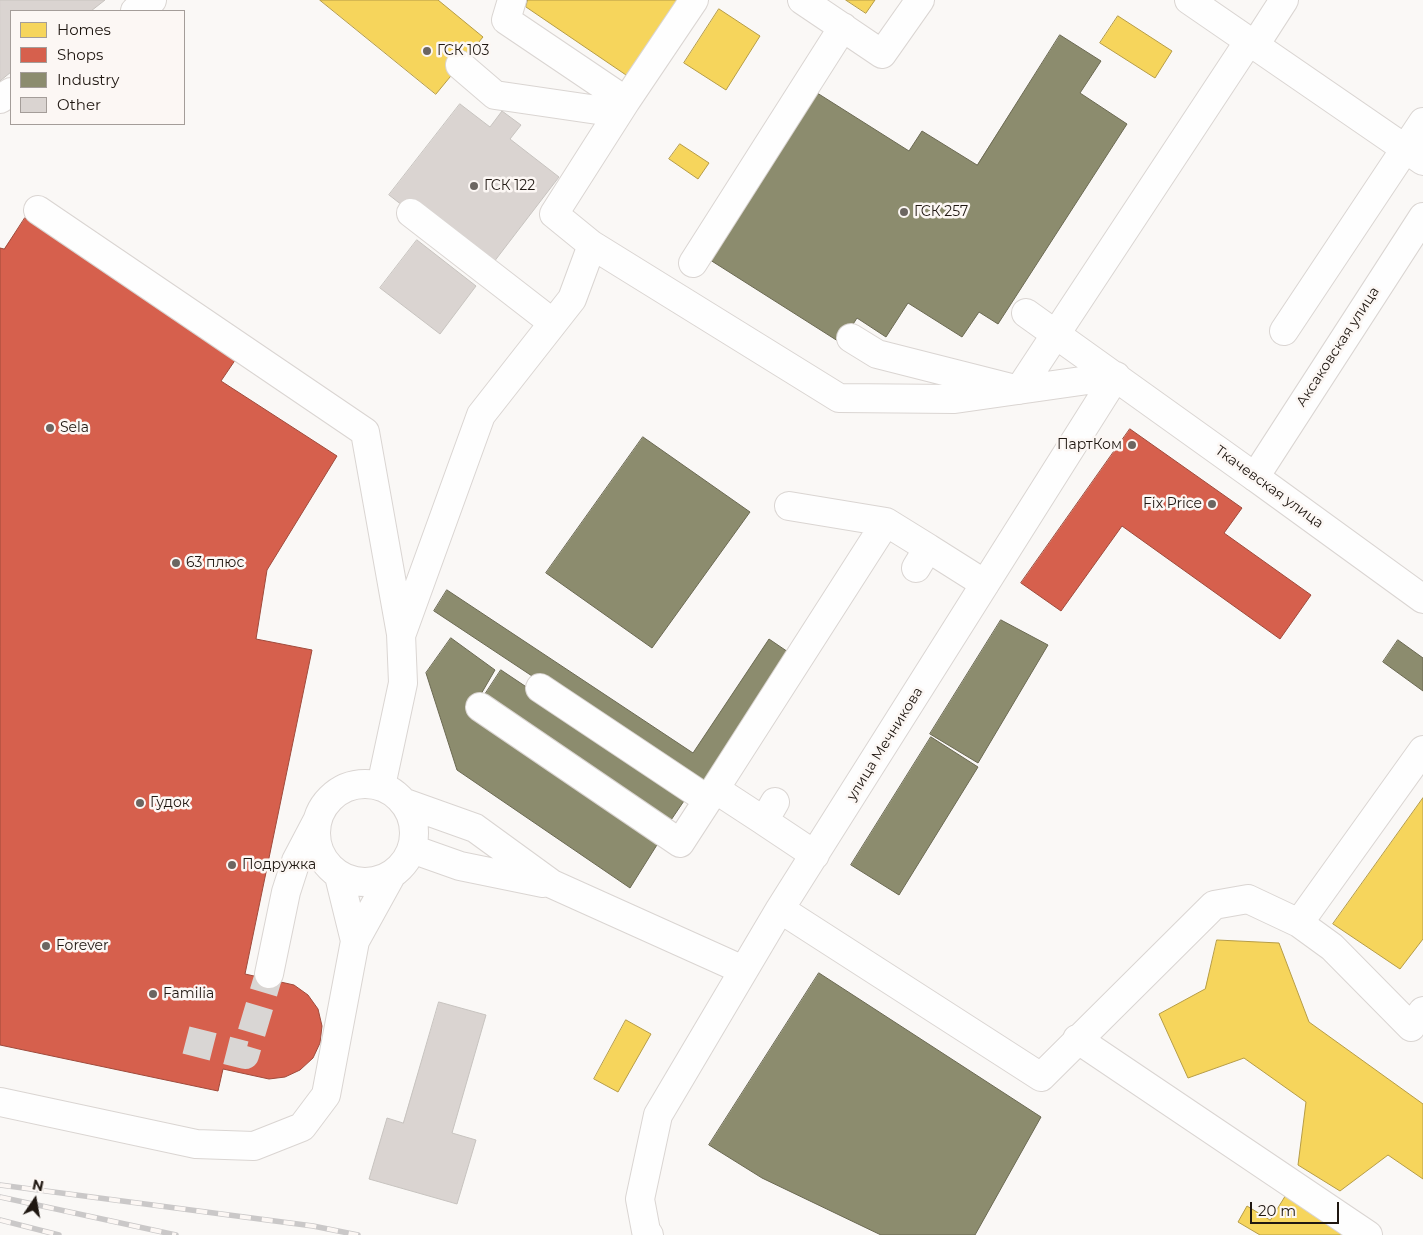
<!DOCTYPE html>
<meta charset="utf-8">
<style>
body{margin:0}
#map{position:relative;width:1423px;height:1235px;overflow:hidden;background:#faf8f6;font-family:Montserrat,sans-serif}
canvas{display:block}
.legend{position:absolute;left:10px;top:10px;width:175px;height:115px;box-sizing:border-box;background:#fcf7f4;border:1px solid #a49d99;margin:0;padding:6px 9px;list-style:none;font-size:15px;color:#1f1711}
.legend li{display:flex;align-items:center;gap:10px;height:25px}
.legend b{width:25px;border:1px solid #a49d99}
.north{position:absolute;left:10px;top:1175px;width:50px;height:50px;-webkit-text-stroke:4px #fcf7f4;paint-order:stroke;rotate:12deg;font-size:14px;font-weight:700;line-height:20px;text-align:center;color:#1f1711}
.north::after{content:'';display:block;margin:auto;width:18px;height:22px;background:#1f1711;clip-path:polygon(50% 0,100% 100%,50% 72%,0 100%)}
.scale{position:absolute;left:1250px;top:1202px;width:89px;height:22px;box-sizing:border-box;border:2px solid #1f1711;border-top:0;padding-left:6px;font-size:15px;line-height:18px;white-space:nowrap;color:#1f1711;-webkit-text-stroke:4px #fcf7f4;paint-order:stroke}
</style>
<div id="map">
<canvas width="1423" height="1235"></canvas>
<ul class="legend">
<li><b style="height:14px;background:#f6d55c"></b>Homes</li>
<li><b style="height:14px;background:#d6604d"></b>Shops</li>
<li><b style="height:14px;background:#8c8c6e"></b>Industry</li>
<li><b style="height:14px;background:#dad4d1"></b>Other</li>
</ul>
<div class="north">N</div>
<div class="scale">20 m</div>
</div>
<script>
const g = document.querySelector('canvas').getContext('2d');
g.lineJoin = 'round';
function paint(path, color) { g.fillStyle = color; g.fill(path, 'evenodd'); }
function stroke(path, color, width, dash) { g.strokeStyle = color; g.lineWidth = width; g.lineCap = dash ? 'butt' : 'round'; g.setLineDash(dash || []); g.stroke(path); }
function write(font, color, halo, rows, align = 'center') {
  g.font = font + ' Montserrat,sans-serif'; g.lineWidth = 5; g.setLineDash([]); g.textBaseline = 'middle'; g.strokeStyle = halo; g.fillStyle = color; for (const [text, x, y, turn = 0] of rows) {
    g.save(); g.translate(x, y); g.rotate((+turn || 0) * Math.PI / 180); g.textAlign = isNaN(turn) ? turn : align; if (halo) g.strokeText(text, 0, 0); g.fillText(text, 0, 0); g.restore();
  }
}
const homes = new Path2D(`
 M320 0H438L483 37 436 94Z
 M528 0H682L629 77 526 7Z
 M846 0H875L866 13Z
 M719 9 760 36 726 90 684 63Z
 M1118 16 1172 51 1155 78 1100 43Z
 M680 144 709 163 698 179 669 159Z
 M1423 798V939L1400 969 1333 924Z
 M1217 940 1279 943 1309 1022 1423 1104V1179L1388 1155 1340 1191 1298 1165 1306 1102 1244 1058 1188 1078 1159 1014 1205 989Z
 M626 1020 651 1034 618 1092 594 1079Z
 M1290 1189 1366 1235H1260L1238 1222 1247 1206 1270 1220Z`);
const shops = new Path2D(`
 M25 218 242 350 221 381 337 456 267 570 256 639 312 650 245 974 294 985 308 995 318 1009 322 1026 320 1043 313 1058 300 1070 285 1077 269 1079 223 1069 218 1091 0 1045V248L4 249Z
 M1130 429 1242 508 1224 533 1311 595 1280 639 1122 526 1061 611 1021 583Z`);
const industry = new Path2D(`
 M1060 35 1101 61 1080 93 1127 124 998 324 979 312 962 337 908 303 886 337 857 318 841 343 707 258 814 91 909 151 922 131 977 165Z
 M643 437 750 512 652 648 546 573Z
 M447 590 693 753 769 639 791 654 701 788 434 611Z
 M1001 620 1048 645 978 763 930 734Z
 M451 638 495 670 470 713 660 840 630 888 457 770 426 673Z
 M1398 640 1423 658V691L1383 662Z
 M501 670 688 795 669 823 482 699Z
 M931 737 978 767 899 895 851 865Z
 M819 973 1041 1117 975 1235H881L762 1178 709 1145Z`);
const building = new Path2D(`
 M0 0H105L91 11H11V72L0 81Z
 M460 104 490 127 502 111 521 125 510 139 559 177 487 271 389 195Z
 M417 240 476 286 440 334 380 288Z
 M439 1002 486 1015 452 1133 476 1140 457 1204 369 1179 387 1118 403 1123Z`);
const minorTunnel = new Path2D(`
 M186 1040 245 1055 269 974`);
const minor = new Path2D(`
 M512 0 506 20 626 101
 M802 0 882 54 920 0
 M1189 0 1423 161
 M135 11 152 0
 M1255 45 1284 0
 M460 65 495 95 618 113
 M0 99 11 92
 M38 210 365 432 401 634 403 683 381 786
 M411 213 553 323
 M592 245 839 398 955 399 1116 376
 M693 263 843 27
 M1026 313 1255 477
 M1284 331 1423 122
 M851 338 877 354 1019 390 1249 41
 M789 506 886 522
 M916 568 928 548 985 584
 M402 633 481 415 572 299 592 245 554 214 626 101 694 0
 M540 688 708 800
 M480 707 680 843 715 789
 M316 833a49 49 0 1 1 98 0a49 49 0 1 1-98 0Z
 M775 802 764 821 815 855
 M405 803 475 828 552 884 743 970
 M764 821 715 789 886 522 928 548
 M412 849 460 866 543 883
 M339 876 355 941
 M780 909 1041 1077 1214 905 1248 899 1299 923 1332 947 1411 1027 1423 1011
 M1299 923 1423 750
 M269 974 286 892 296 861 317 821
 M1077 1039 1368 1235
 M0 1102 196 1144 254 1146 302 1127 326 1095 355 941 392 874
 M649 1235 646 1231 640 1199 658 1115 780 909 1116 376`);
const major = new Path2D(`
 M1423 217 1255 477 1423 599`);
const rail = new Path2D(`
 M0 1185 313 1226 358 1235
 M0 1197 176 1235
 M0 1220 59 1235`);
const markers = [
 [427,51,5,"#6c6661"],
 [474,186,5,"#6c6661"],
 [904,212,5,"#6c6661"],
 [50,428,5,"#6c6661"],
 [1132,445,5,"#6c6661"],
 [1212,504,5,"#6c6661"],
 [176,563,5,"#6c6661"],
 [140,803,5,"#6c6661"],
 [232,865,5,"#6c6661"],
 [46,946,5,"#6c6661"],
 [153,994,5,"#6c6661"]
];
const poiNames = [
 ["ГСК 103",437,51],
 ["ГСК 122",484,186],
 ["ГСК 257",914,212],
 ["Sela",60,428],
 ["ПартКом",1122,445,"right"],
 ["Fix Price",1202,504,"right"],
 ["63 плюс",186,563],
 ["Гудок",150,803],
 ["Подружка",242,865],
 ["Forever",56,946],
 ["Familia",163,994]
];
const streetNames = [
 ["Аксаковская улица",1338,347,-57],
 ["Ткачевская улица",1269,487,36],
 ["улица Мечникова",885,744,-58]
];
paint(homes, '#f6d55c');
stroke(homes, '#b69c46', 1);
paint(shops, '#d6604d');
stroke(shops, '#9f4a3b', 1);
paint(industry, '#8c8c6e');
stroke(industry, '#6b6952', 1);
paint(building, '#dad4d1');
stroke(building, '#c7c3bf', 1);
stroke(minorTunnel, '#d9d6d4', 28, [28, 14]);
stroke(minor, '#dad5d2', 30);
stroke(major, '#dad5d2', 30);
stroke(minor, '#fefefe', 28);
stroke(major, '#fefefe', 28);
stroke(rail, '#cac8c8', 5.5);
stroke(rail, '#fcf7f4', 4, [11]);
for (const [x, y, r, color] of markers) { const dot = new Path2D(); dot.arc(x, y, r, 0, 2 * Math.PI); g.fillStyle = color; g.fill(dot); stroke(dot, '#fcf7f4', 2); }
write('14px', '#1f1711', '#fcf7f4', poiNames, 'left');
write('14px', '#1f1711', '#fcf7f4', streetNames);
</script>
